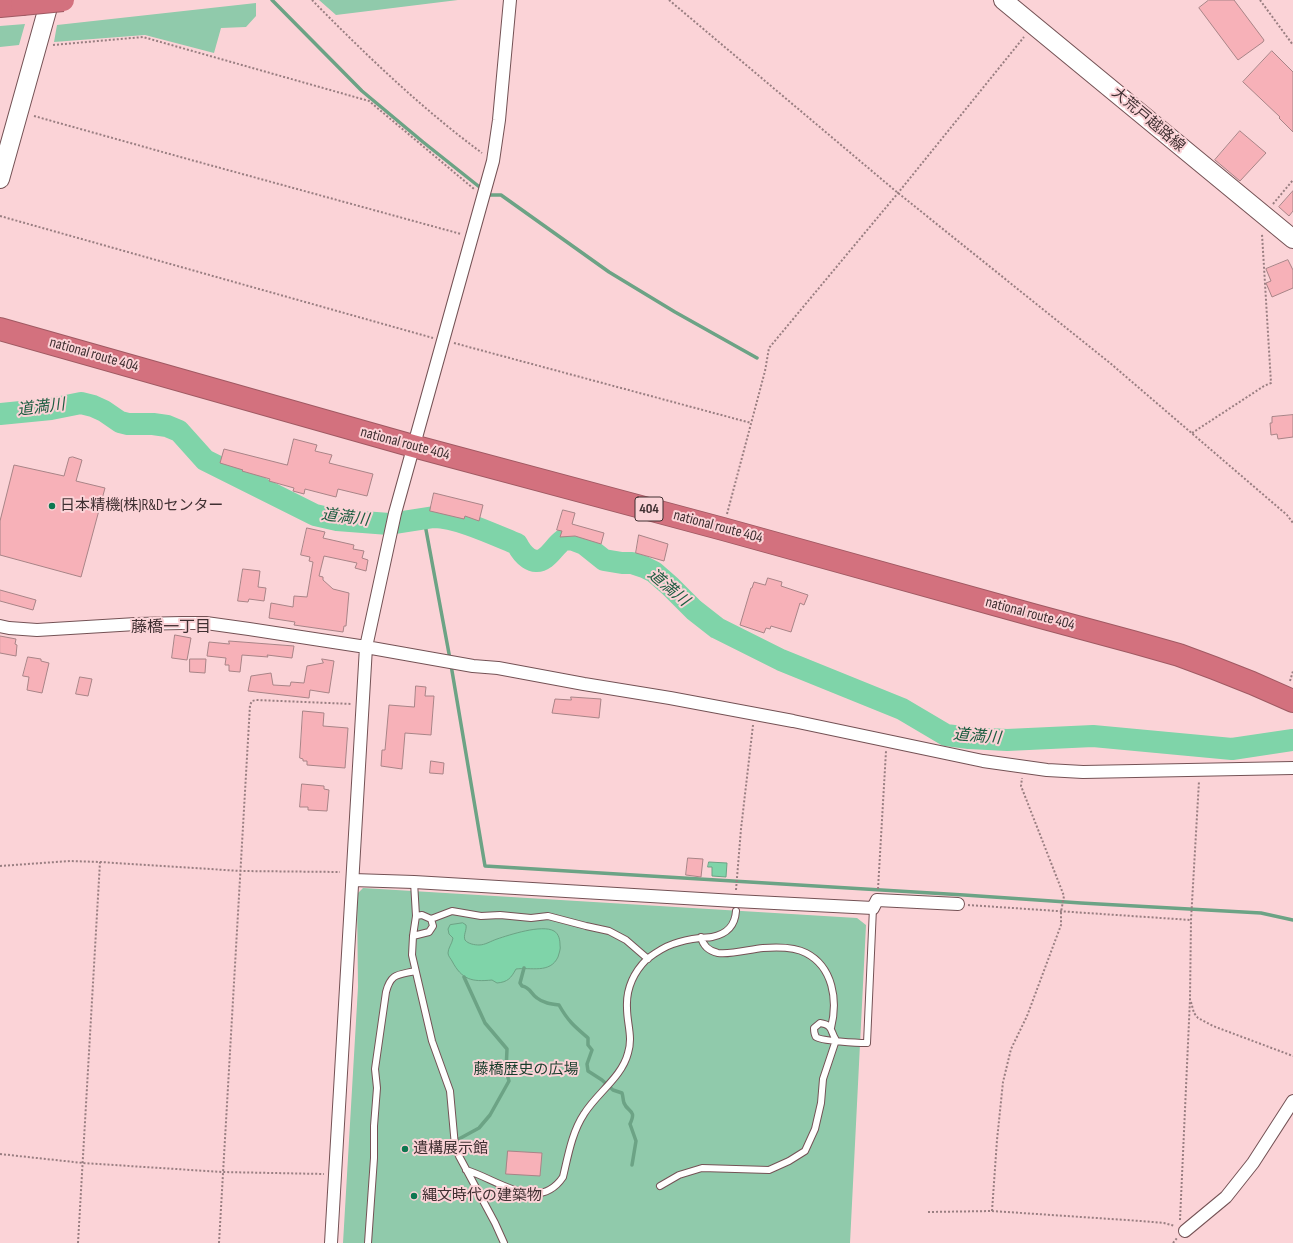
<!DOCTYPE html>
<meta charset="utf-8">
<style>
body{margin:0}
canvas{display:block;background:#fbd3d7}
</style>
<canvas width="1293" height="1243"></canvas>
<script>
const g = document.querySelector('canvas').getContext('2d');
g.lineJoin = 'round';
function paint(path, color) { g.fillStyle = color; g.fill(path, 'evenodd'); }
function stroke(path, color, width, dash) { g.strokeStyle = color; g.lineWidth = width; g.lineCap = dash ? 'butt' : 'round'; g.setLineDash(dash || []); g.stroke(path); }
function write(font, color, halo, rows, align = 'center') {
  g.font = font + ' "Sofia Sans Condensed","Noto Sans JP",sans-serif'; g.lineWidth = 4; g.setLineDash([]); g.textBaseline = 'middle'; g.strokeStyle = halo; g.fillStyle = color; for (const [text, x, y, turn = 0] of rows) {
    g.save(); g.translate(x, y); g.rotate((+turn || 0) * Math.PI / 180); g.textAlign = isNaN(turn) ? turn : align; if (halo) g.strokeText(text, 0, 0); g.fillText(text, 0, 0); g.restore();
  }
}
const green = new Path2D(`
 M319 0H458L336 15Z
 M256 3V16L246 27 221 28 214 53 145 35 54 42 57 25Z
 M25 24 19 45 0 47V26Z
 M363 888 857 918 866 925 850 1243H343L358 987 357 900 358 893Z`);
const water = new Path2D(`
 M709 862 727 863 726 877 712 876V867H708Z
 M463 923 466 925C467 930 463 935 465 940 468 944 475 945 479 945 485 945 491 941 497 939 509 935 542 924 554 931 559 934 560 940 560 945 561 949 559 953 558 957 550 974 531 967 516 969 511 978 508 982 497 983L492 980C472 982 462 980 452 961 451 959 448 956 448 953 448 948 452 944 453 938L449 934 448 929 450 925Z`);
const stream = new Path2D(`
 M272 0 362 91 423 142 482 189
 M487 193 489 195H501L609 272 675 312 757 358
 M424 519 450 659
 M451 665 485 866 964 895 1081 903 1261 913 1293 920
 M524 968 520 983 522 986C530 987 531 994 537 998 543 1003 551 1004 559 1005 568 1021 574 1026 588 1038V1045L592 1050 587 1064 588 1071 602 1080 613 1090 622 1093C623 1096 623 1100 624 1103 628 1113 637 1109 630 1124L636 1141 632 1165
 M457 1140 479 1128 490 1115 509 1081 506 1071 507 1049 485 1023 464 977`);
const river = new Path2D(`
 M0 414 51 409 81 403 93 406 104 411 120 422 128 424H153L167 426 179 431 205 460 315 515 337 520 389 524 434 517C457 517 495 535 517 544 522 554 533 567 545 558 552 553 556 545 563 540L571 539 584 544 604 560 622 563H632L644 567 654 572 670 586 694 610 717 628 781 660 902 709 946 735 969 738 1007 740 1093 736 1232 749 1293 740`);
const building = new Path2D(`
 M1209 0H1234L1264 40 1263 42 1238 60 1199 8Z
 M1272 51 1293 72V132L1279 118 1280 117 1243 82Z
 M1240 131 1266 153 1240 181 1215 160Z
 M1293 191V211L1289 216 1279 207Z
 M1288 260 1293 270V288L1272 297 1266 283 1271 281 1266 269Z
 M1293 415V437L1278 439 1277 434 1271 435 1270 423H1272V417Z
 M294 439 317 445 315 451 332 455 329 463 373 474 367 496 338 489 336 497 305 489 304 494 293 491 294 488 269 481 270 479 242 471 243 470 220 463 224 449 287 465Z
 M73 457 82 460 76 481 105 488 81 577 0 555V521L14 465 64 476 69 458Z
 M434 493 483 505 479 521 465 516 464 519 430 511Z
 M563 510 575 513 572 524 604 533 601 544 575 536 560 537 562 531 557 530Z
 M307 528 325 532 323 538 354 545 353 549 364 551 362 558 368 560 366 571 355 568 357 563 324 556 319 576 323 577V580L333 589 349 593 346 626H344L343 632 294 625 295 622 269 618 271 603 293 607 294 596 307 597 313 562 309 561 310 557 301 555Z
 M639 535 668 544 664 561 636 553Z
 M243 569 260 571 258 587 266 588 264 601 249 599 248 602 238 601Z
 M768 578 782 582 781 586 808 595 804 605 800 603 791 632 771 626 770 629 766 628 764 633 740 625 751 588H752L754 582 765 585Z
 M0 590 36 600 33 610 0 601Z
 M175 635 191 638 187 660 172 658Z
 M0 636 16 639 15 644 17 645 16 656 0 653Z
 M229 641 294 646 292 658 267 655 268 657 242 655 240 672 229 671V665H225L226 658 207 656 209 642 229 644Z
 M28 657 41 659V661L49 663 42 693 27 690 29 677 23 676Z
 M190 659H206L205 673 190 672Z
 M322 659 334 661 329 693 310 690 309 698 248 691 251 676 271 673 273 685 290 686 291 682 304 683 307 666 323 663Z
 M80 677 92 679 88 696 76 694Z
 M416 686 426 687 425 696H434L431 735 405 733 402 769 381 766 382 750H385L389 705 414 707Z
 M571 697 601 699 599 718 552 713 555 699 571 700Z
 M303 711 324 713 323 726 348 728 345 768 307 765V761H303V759L300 758Z
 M431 761 444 763 443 774 430 773Z
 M302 784 324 786V789L329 790 327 811 308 810V807H300Z
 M688 858 703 859 701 877 686 875Z
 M508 1151 542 1153 540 1176 506 1174Z`);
const path = new Path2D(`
 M312 0C365 54 421 108 482 153
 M669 0 898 193 1110 363 1287 515 1293 523
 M1260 0 1293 45
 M53 45 143 37 369 101 474 189
 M34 116 184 158 461 234
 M1273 204 1293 180
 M0 216 433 338
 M454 343 751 423
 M1192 433 1264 386 1271 383 1262 234
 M727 514 765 371 769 348 898 193 1024 37
 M1290 681 1293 671
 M0 866 70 861 100 862 241 871 340 872
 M878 889 886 751
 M736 890 741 829 753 725
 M968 905 1191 920
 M1191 1002 1194 1013 1198 1018 1213 1026 1293 1056
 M0 1154 83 1163 222 1172 324 1174
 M992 1211 997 1140 1003 1082 1011 1049 1027 1016 1061 925V912L1064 896 1021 786 1022 778
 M928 1212 992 1211 1141 1221 1164 1223 1175 1226
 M1180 1220 1190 999 1191 920 1199 781
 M78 1243 100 862
 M219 1243 250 705 252 701 256 700 352 704
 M1173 1243 1177 1238`);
const lane = new Path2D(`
 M414 882 416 916 413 936 412 955 432 1041 450 1091 455 1146 459 1156 495 1223 504 1243
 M431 919 452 911 481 916 500 915 531 918 548 916 586 926 609 931 626 940 648 959
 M413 936 429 932 433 926 431 919 422 915 416 916
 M701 937C703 946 709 951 718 953 730 955 751 949 763 948 776 947 795 947 806 953 833 967 838 1000 831 1028
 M466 1170C497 1179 538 1214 563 1177 568 1156 572 1132 584 1114 597 1093 622 1077 628 1053 633 1037 627 1024 627 1008 626 989 634 972 647 959 655 953 664 947 673 944 681 941 691 939 700 938 704 937 708 938 712 937 727 934 735 926 736 911
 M660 1186 679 1175 702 1168 769 1170 789 1161 805 1151 815 1129 821 1103 823 1079 836 1040C830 1032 834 1025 820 1023L814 1028C814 1031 814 1034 816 1037 821 1041 858 1043 867 1043L873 908
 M368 1243 374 1158V1126L377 1088 375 1069 386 992C391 973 398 975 415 971`);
const street = new Path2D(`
 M0 626 9 628 37 630 136 624 182 623H206L249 629 366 647 473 666 498 668 584 684 670 698 793 721 983 761 1047 770 1083 772 1293 768
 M353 880 414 882 735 901 873 908 877 900 958 904
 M1185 1231 1226 1197 1253 1163 1293 1101
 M331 1243 366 647 395 513 493 161 499 120 510 0`);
const secondary = new Path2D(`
 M1003 0 1293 239
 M0 179 50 0`);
const highway = new Path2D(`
 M0 6 22 4
 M0 329 413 446 723 529 1033 615 1133 642 1179 655 1214 668 1252 683 1293 701`);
const highwayBridge = new Path2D(`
 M22 4 63 0`);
const markers = [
 [52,506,4,"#0d7750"],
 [405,1149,4,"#0d7750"],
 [414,1196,4,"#0d7750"]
];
const shields = [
 [649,509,28]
];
const shieldNames = [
 ["404",649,509]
];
const streetNames = [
 ["大荒戸越路線",1148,120,40],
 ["national route 404",94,355,16],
 ["national route 404",405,444,15],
 ["national route 404",718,527,15],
 ["national route 404",1030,614,15]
];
const poiNames = [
 ["日本精機(株)R&Dセンター",60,506],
 ["遺構展示館",413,1149],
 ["縄文時代の建築物",422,1196]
];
const parkNames = [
 ["藤橋歴史の広場",526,1070]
];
const waterNames = [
 ["道満川",41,408,-7],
 ["道満川",345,518,7],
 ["道満川",668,588,40],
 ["道満川",977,737,5]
];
const neighbourhoodNames = [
 ["藤橋一丁目",171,628]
];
paint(green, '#90caab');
paint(water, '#7fd4a9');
stroke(water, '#6ca385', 1);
stroke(stream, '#6ca385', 3.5);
stroke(river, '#7fd4a9', 22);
paint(building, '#f7b1b8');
stroke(building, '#a88487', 1);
stroke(lane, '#745255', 8);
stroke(street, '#745255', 14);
stroke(secondary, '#745255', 20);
stroke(highway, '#a05a63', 24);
stroke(path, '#997e81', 2, [2, 2]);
stroke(lane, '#fff', 6);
stroke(street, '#fff', 12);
stroke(secondary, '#fff', 18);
stroke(highway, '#d3717e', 22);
stroke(highwayBridge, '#a05a63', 24, []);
stroke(highwayBridge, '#d3717e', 22);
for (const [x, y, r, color] of markers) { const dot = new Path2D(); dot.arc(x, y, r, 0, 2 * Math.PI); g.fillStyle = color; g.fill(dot); stroke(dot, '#fbd3d7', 1.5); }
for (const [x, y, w] of shields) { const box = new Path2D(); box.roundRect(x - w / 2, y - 12, w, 24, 3); g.fillStyle = '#fbd3d7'; g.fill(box); stroke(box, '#403032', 1); }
write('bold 14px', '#403032', null, shieldNames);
write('15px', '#403032', '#fbd3d7', streetNames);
write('15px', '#403032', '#fbd3d7', poiNames, 'left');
write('15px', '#183d2c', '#fbd3d7', parkNames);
write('italic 16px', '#1d5d41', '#fbd3d7', waterNames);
write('16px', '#403032', '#fbd3d7', neighbourhoodNames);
</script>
